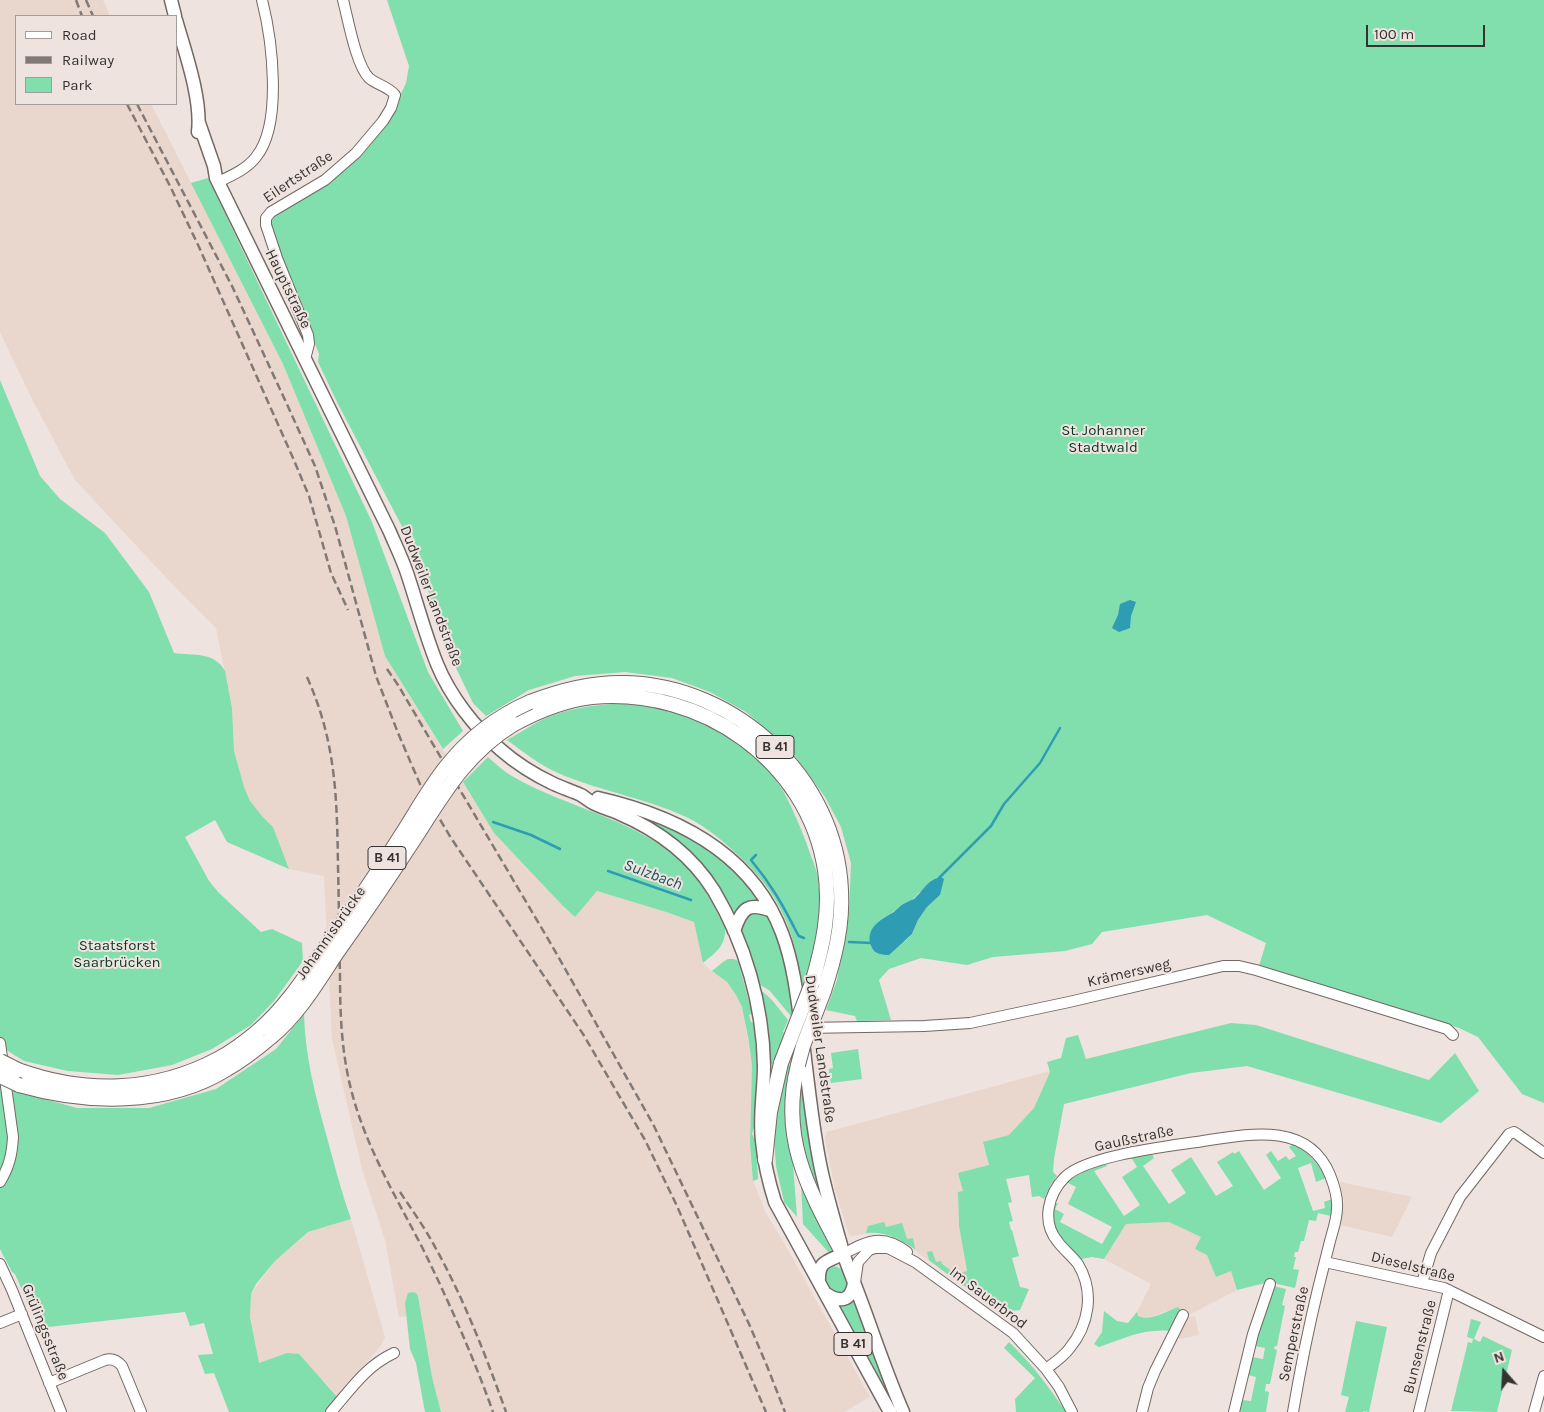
<!DOCTYPE html>
<meta charset="utf-8">
<style>
body{margin:0}
#map{position:relative;width:1544px;height:1412px;overflow:hidden;background:#eee3de;font-family:Karla,sans-serif}
canvas{display:block}
.legend{position:absolute;left:15px;top:15px;width:162px;height:90px;box-sizing:border-box;background:#eee3de;border:1px solid #a49c98;margin:0;padding:6px 9px;list-style:none;font-size:15px;color:#363230}
.legend li{display:flex;align-items:center;gap:10px;height:25px}
.legend b{width:25px;border:1px solid #a49c98}
.north{position:absolute;left:1479px;top:1347px;width:50px;height:50px;-webkit-text-stroke:4px #eee3de;paint-order:stroke;rotate:341deg;font-size:14px;font-weight:700;line-height:20px;text-align:center;color:#363230}
.north::after{content:'';display:block;margin:auto;width:18px;height:22px;background:#363230;clip-path:polygon(50% 0,100% 100%,50% 72%,0 100%)}
.scale{position:absolute;left:1366px;top:25px;width:119px;height:22px;box-sizing:border-box;border:2px solid #363230;border-top:0;padding-left:6px;font-size:15px;line-height:18px;white-space:nowrap;color:#363230;-webkit-text-stroke:4px #eee3de;paint-order:stroke}
</style>
<div id="map">
<canvas width="1544" height="1412"></canvas>
<ul class="legend">
<li><b style="height:6px;background:#fff"></b>Road</li>
<li><b style="height:6px;background:#807976"></b>Railway</li>
<li><b style="height:14px;background:#81dead"></b>Park</li>
</ul>
<div class="north">N</div>
<div class="scale">100 m</div>
</div>
<script>
const g = document.querySelector('canvas').getContext('2d');
g.lineJoin = 'round';
function paint(path, color) { g.fillStyle = color; g.fill(path, 'evenodd'); }
function stroke(path, color, width, dash) { g.strokeStyle = color; g.lineWidth = width; g.lineCap = dash ? 'butt' : 'round'; g.setLineDash(dash || []); g.stroke(path); }
function write(font, color, halo, rows, align = 'center') {
  g.font = font + ' Karla,sans-serif'; g.lineWidth = 4; g.setLineDash([]); g.textBaseline = 'middle'; g.strokeStyle = halo; g.fillStyle = color; for (const [text, x, y, turn = 0] of rows) {
    g.save(); g.translate(x, y); g.rotate((+turn || 0) * Math.PI / 180); g.textAlign = isNaN(turn) ? turn : align; if (halo) g.strokeText(text, 0, 0); g.fillText(text, 0, 0); g.restore();
  }
}
const built = new Path2D(`
 M0 0H103L110 16H16V104H151L283 364 346 516 385 656 494 833 562 905 575 917 597 891 666 912 694 922 703 963 712 971 727 982 736 995 742 1007 752 1065 750 1144 753 1181 766 1213 787 1248 870 1397 844 1412H441L432 1377 418 1296 406 1298 407 1316 399 1317 385 1240 362 1169 332 1039 324 876 289 869 273 827 262 816 250 801 244 787 234 751 232 708 216 628 176 588 75 480 30 395 0 332Z
 M1050 1071 1034 1108 1009 1135 983 1142 989 1165 963 1191 958 1193 959 1226 967 1272 956 1281 898 1238 887 1234 877 1233 864 1234 852 1236 849 1235 835 1189 825 1138 827 1132Z
 M1340 1182 1412 1197 1392 1237 1341 1225 1344 1202Z
 M351 1219 385 1337 382 1344 338 1398 327 1384 287 1353 259 1364 250 1317 251 1294 275 1261 308 1232Z
 M1169 1222 1214 1243 1231 1270 1237 1290 1189 1315 1178 1307 1153 1316 1143 1319 1138 1316 1137 1312 1151 1284 1104 1259 1126 1224Z
 M1195 1316 1199 1335 1180 1339 1173 1336 1179 1320Z`);
const green = new Path2D(`
 M387 0H1544V1103L1522 1094 1478 1037 1459 1028 1259 966 1266 943 1207 915 1102 932 1092 944 1065 951 993 957 967 965 921 958 889 969 879 980 891 1020 857 1021 855 1016 826 1010 837 980 849 913 851 863 841 827 825 797 790 749 746 712 710 692 672 678 625 672 575 676 529 690 486 716 473 703 443 641 419 559 338 404 318 362 319 354 270 227 273 218 329 181 363 154 388 122 406 83 409 66ZM920 892 940 895 927 907 918 920 912 934 905 941 874 951 871 946 870 937 880 920 896 910 904 903 912 900Z
 M208 178 372 522 428 672 463 731 443 749 385 656 346 516 283 364 191 183Z
 M0 380 40 476 60 499 105 533 149 592 174 653C193 656 214 651 225 671L232 708 234 751 244 787 250 801 262 816 273 827 289 869 227 842 215 820 185 837 209 881 219 893 261 932 272 929 302 943 303 961 274 1001 251 1025 212 1049 172 1065 118 1075 68 1071 24 1061 0 1046Z
 M633 703C643 705 654 706 663 708 708 719 751 745 778 783 788 797 800 826 806 842 809 851 813 861 816 870 819 879 819 891 820 900 821 929 812 958 803 985 798 965 795 943 787 923 777 899 763 879 744 861 729 846 713 832 694 821 653 799 601 792 558 773 540 765 523 752 507 740 520 733 534 723 548 717 576 706 604 704 633 703Z
 M488 757C496 764 503 771 512 776 568 809 640 819 687 867 704 884 714 907 725 928 726 946 716 952 703 963L694 922 666 912 597 891 575 917 562 905 494 833 463 782Z
 M631 813 677 829 718 854 747 883 760 901 736 911 733 916 718 890Z
 M752 912 767 915C784 948 789 984 795 1021L769 990 757 983 740 932 742 923Z
 M728 959H734L738 961 752 1013 749 1015 751 1022 754 1023 757 1064 755 1123 752 1134 756 1141 758 1179 753 1181 750 1144 752 1065 748 1037 742 1007 736 995 727 982 712 971 723 962Z
 M757 988C770 995 779 1009 788 1020L783 1032 785 1034 774 1065 768 1063Z
 M304 1014C305 1055 315 1095 326 1134 334 1163 341 1191 351 1219L308 1232 275 1261 256 1284 251 1294 250 1317 259 1363 287 1353 299 1354 338 1398 326 1412H229L214 1373 205 1374 198 1355 213 1354 204 1323 190 1326 185 1312 39 1328 15 1274 12 1272 0 1249V1084L12 1090 77 1108H149L216 1089 276 1049Z
 M1231 1023 1256 1025 1429 1080 1455 1053 1479 1091 1441 1123 1247 1066 1191 1073 1064 1104 1054 1159 1053 1172 1057 1176 1051 1184 1044 1199 1039 1196 1032 1197 1029 1175 1006 1179 1012 1202 1008 1203 1013 1221 1009 1222 1011 1230H1012L1019 1256 1012 1258 1020 1287 1029 1289 1020 1310 1002 1312 954 1279 929 1260 927 1252 932 1251 936 1262 941 1261 942 1264 956 1274 967 1271 959 1226 958 1192 963 1191 958 1173 989 1165 983 1142 1009 1135 1034 1108 1050 1072 1047 1062 1061 1058 1066 1038 1078 1035 1086 1059Z
 M858 1049 862 1079 831 1083 830 1079 832 1078V1073H829V1069L833 1068 831 1053Z
 M787 1065 790 1066 786 1116 788 1138 793 1164 797 1217 784 1202 776 1166 774 1139 775 1113Z
 M804 1071 823 1201 822 1202 801 1146 797 1103Z
 M1293 1144C1308 1152 1318 1163 1326 1178L1316 1182 1311 1163 1298 1168 1313 1211 1325 1208 1324 1202 1332 1199 1331 1216 1318 1213 1316 1221 1309 1220 1304 1241H1301L1298 1252H1295L1294 1257H1296L1293 1269 1299 1270 1295 1288 1269 1282 1237 1290 1231 1271 1216 1277 1207 1255 1195 1249 1201 1237 1169 1222 1126 1224 1104 1259 1092 1257 1081 1259C1068 1250 1056 1235 1053 1220 1052 1214 1053 1208 1054 1203H1058L1055 1209 1064 1214 1060 1222 1102 1244 1112 1227 1068 1204 1076 1187 1066 1182C1079 1173 1091 1168 1106 1164L1107 1166 1094 1171 1124 1216 1140 1205 1122 1177 1137 1167 1131 1157 1152 1154 1154 1158 1143 1166 1169 1204 1186 1193 1171 1170 1191 1157 1216 1196 1233 1186 1217 1162 1233 1152 1234 1154 1239 1151 1264 1190 1281 1178 1266 1155 1271 1151 1278 1161 1286 1156 1289 1160 1296 1156 1289 1147Z
 M801 1184 836 1251 830 1254 803 1224Z
 M884 1222 886 1227 902 1223 907 1239 913 1238 915 1249C899 1239 886 1231 866 1233L868 1226Z
 M834 1266C845 1268 849 1279 847 1288 838 1297 826 1291 825 1279 824 1276 826 1273 826 1270L830 1267Z
 M1273 1286 1286 1289 1282 1305 1285 1306 1277 1346H1275L1274 1349 1277 1350 1270 1384H1266L1265 1391 1269 1392 1266 1412H1240L1242 1400 1251 1401 1256 1377 1248 1375 1252 1357 1263 1359 1265 1348 1255 1346Z
 M413 1292 416 1293 418 1296 432 1377 441 1412H425L416 1363 410 1349 405 1303 408 1293Z
 M854 1296 888 1386 884 1388 837 1306 847 1303Z
 M1178 1307 1182 1310 1170 1331C1145 1328 1122 1339 1099 1347L1094 1344 1102 1332 1104 1311 1117 1321 1128 1323 1137 1312 1138 1316C1149 1322 1167 1311 1178 1307Z
 M1471 1319 1481 1322 1474 1339 1480 1342 1483 1336 1512 1350 1497 1412 1451 1411 1468 1342 1472 1343 1473 1339 1467 1337Z
 M1356 1321 1387 1327 1369 1412 1363 1411V1412H1345L1349 1397 1341 1395Z
 M1009 1342C1031 1363 1049 1387 1066 1412H1016L1015 1399 1035 1378 1004 1348Z`);
const water = new Path2D(`
 M1130 600 1136 602 1131 616 1130 628 1119 632 1112 628 1118 615 1120 604Z
 M941 877 944 879 940 895 927 907 918 920 912 934 889 955C882 955 875 954 872 948 863 929 881 919 894 912 897 909 900 906 903 904 906 902 910 901 914 899 924 890 927 880 941 877Z`);
const stream = new Path2D(`
 M493 822 531 835 560 849
 M756 855 751 860C771 884 783 905 797 933L799 936 804 938
 M608 871 691 900
 M939 878 991 826 1004 804 1040 763 1060 728
 M849 942 872 943`);
const minor = new Path2D(`
 M218 182C231 176 247 169 256 157 283 124 272 39 262 0
 M305 359 309 344 308 335 277 258 266 225V218L271 212 325 180 356 153 383 121 391 108 395 95C388 86 377 85 369 78 356 65 348 19 343 0
 M805 1028 924 1026 970 1023 1069 1002 1223 966H1239L1256 970 1447 1029 1453 1035
 M0 1043 13 1137C12 1155 9 1167 0 1182
 M843 1254C868 1241 882 1233 907 1252
 M1325 1262 1444 1288 1544 1337
 M0 1264 12 1290 61 1412
 M855 1282 858 1262 869 1250 875 1248H888L915 1262 1013 1333 1046 1369 1059 1387 1072 1412
 M1422 1283 1431 1253 1460 1197 1509 1134 1514 1132 1517 1134 1544 1153
 M0 1323 22 1314
 M1046 1369C1054 1363 1063 1357 1069 1349 1089 1325 1095 1292 1078 1264 1072 1256 1064 1250 1058 1242 1041 1222 1048 1194 1065 1177 1087 1155 1171 1146 1203 1141 1248 1134 1308 1121 1330 1175 1334 1185 1338 1196 1337 1208 1337 1219 1333 1230 1330 1241 1326 1257 1322 1273 1318 1289 1308 1330 1300 1371 1293 1412
 M49 1383 105 1360C112 1358 117 1360 122 1366L141 1412
 M331 1412C351 1389 366 1366 394 1353
 M1142 1412 1148 1388 1155 1371 1183 1315
 M1234 1412 1253 1334 1270 1284
 M1419 1412 1449 1290
 M1534 1412 1544 1376`);
const major = new Path2D(`
 M171 0 175 16
 M176 20C185 52 202 99 198 132
 M199 123 214 166 216 178 389 530C395 544 402 558 407 573 417 603 425 634 437 664 450 696 475 728 501 750 517 764 535 775 554 784 563 788 572 791 581 795 586 798 590 802 595 804 603 808 611 810 618 813 658 830 691 854 714 891 745 943 763 1005 764 1066 764 1091 759 1116 762 1141 764 1162 769 1183 775 1202L890 1412
 M598 798C677 816 752 853 782 933 793 962 797 995 801 1026 807 1072 811 1119 820 1164 825 1189 832 1213 839 1238 841 1244 842 1250 844 1256 852 1277 860 1298 868 1320 879 1351 890 1382 903 1412
 M734 931C742 907 749 902 772 911
 M819 1282C818 1261 826 1262 843 1254
 M825 1293C839 1303 851 1302 854 1283`);
const highway = new Path2D(`
 M530 702C561 690 593 682 626 683 737 686 836 778 841 890 843 925 835 957 824 991
 M514 724C538 711 565 700 592 697 701 687 808 760 825 870 831 909 823 946 812 983
 M798 1065C779 1139 809 1190 843 1254
 M18 1070C85 1094 154 1093 218 1059 233 1051 246 1041 259 1030
 M19 1085C86 1104 166 1107 227 1069 243 1060 257 1049 271 1037
 M765 1160 770 1112 781 1063`);
const rail = new Path2D(`
 M76 0 82 16
 M86 0 93 16
 M127 104 170 186 199 247 293 458 309 496 331 573 348 610
 M137 104 232 286 285 400 315 466 335 526 376 676 398 733 423 791 451 838 583 1034 645 1140 677 1206 766 1412
 M387 669 398 685 551 944 653 1124 749 1324 767 1366 785 1412
 M307 677C336 742 337 797 338 867 339 903 339 939 340 975 340 1007 341 1039 347 1071 359 1136 393 1191 423 1249 449 1302 473 1356 493 1412
 M400 1192C412 1210 425 1228 435 1247 464 1299 486 1356 506 1412`);
const highwayBridge = new Path2D(`
 M259 1030C288 1005 308 972 330 941 354 907 378 872 400 837 415 814 429 788 446 767 468 739 498 716 530 702
 M271 1037C298 1015 317 983 336 954 364 915 391 875 417 835 445 791 468 752 514 724
 M0 1061 18 1070
 M781 1063 812 983
 M798 1065 803 1046 824 991
 M0 1076 19 1085`);
const shields = [
 [775,747,38],
 [387,858,38],
 [853,1344,38]
];
const shieldNames = [
 ["B 41",775,747],
 ["B 41",387,858],
 ["B 41",853,1344]
];
const streetNames = [
 ["Eilertstraße",298,177,-34],
 ["Hauptstraße",288,289,64],
 ["Dudweiler Landstraße",431,596,69],
 ["Johannisbrücke",331,933,-55],
 ["Krämersweg",1129,973,-13],
 ["Dudweiler Landstraße",820,1049,82],
 ["Gaußstraße",1134,1139,-12],
 ["Dieselstraße",1413,1267,14],
 ["Im Sauerbrod",988,1298,37],
 ["Grülingsstraße",45,1332,68],
 ["Semperstraße",1294,1334,-78],
 ["Bunsenstraße",1420,1347,-76]
];
const parkNames = [
 ["St. Johanner",1103,431],
 ["Stadtwald",1103,448],
 ["Staatsforst",117,946],
 ["Saarbrücken",117,963]
];
const waterNames = [
 ["Sulzbach",653,875,20]
];
paint(built, '#e9d6cd');
paint(green, '#81dead');
paint(water, '#2e9db4');
stroke(stream, '#2e9db4', 2.5);
stroke(minor, '#726864', 12);
stroke(major, '#726864', 15);
stroke(highway, '#726864', 16);
stroke(minor, '#fff', 10);
stroke(major, '#fff', 12);
stroke(highway, '#fff', 14);
stroke(rail, '#807976', 2.5, [8, 4]);
stroke(highwayBridge, '#726864', 16, []);
stroke(highwayBridge, '#fff', 14);
for (const [x, y, w] of shields) { const box = new Path2D(); box.roundRect(x - w / 2, y - 11.5, w, 23, 4); g.fillStyle = '#eee3de'; g.fill(box); stroke(box, '#363230', 1); }
write('bold 14px', '#363230', null, shieldNames);
write('15px', '#363230', '#eee3de', streetNames);
write('15px', '#083823', '#eee3de', parkNames);
write('italic 16px', '#175360', '#eee3de', waterNames);
</script>
